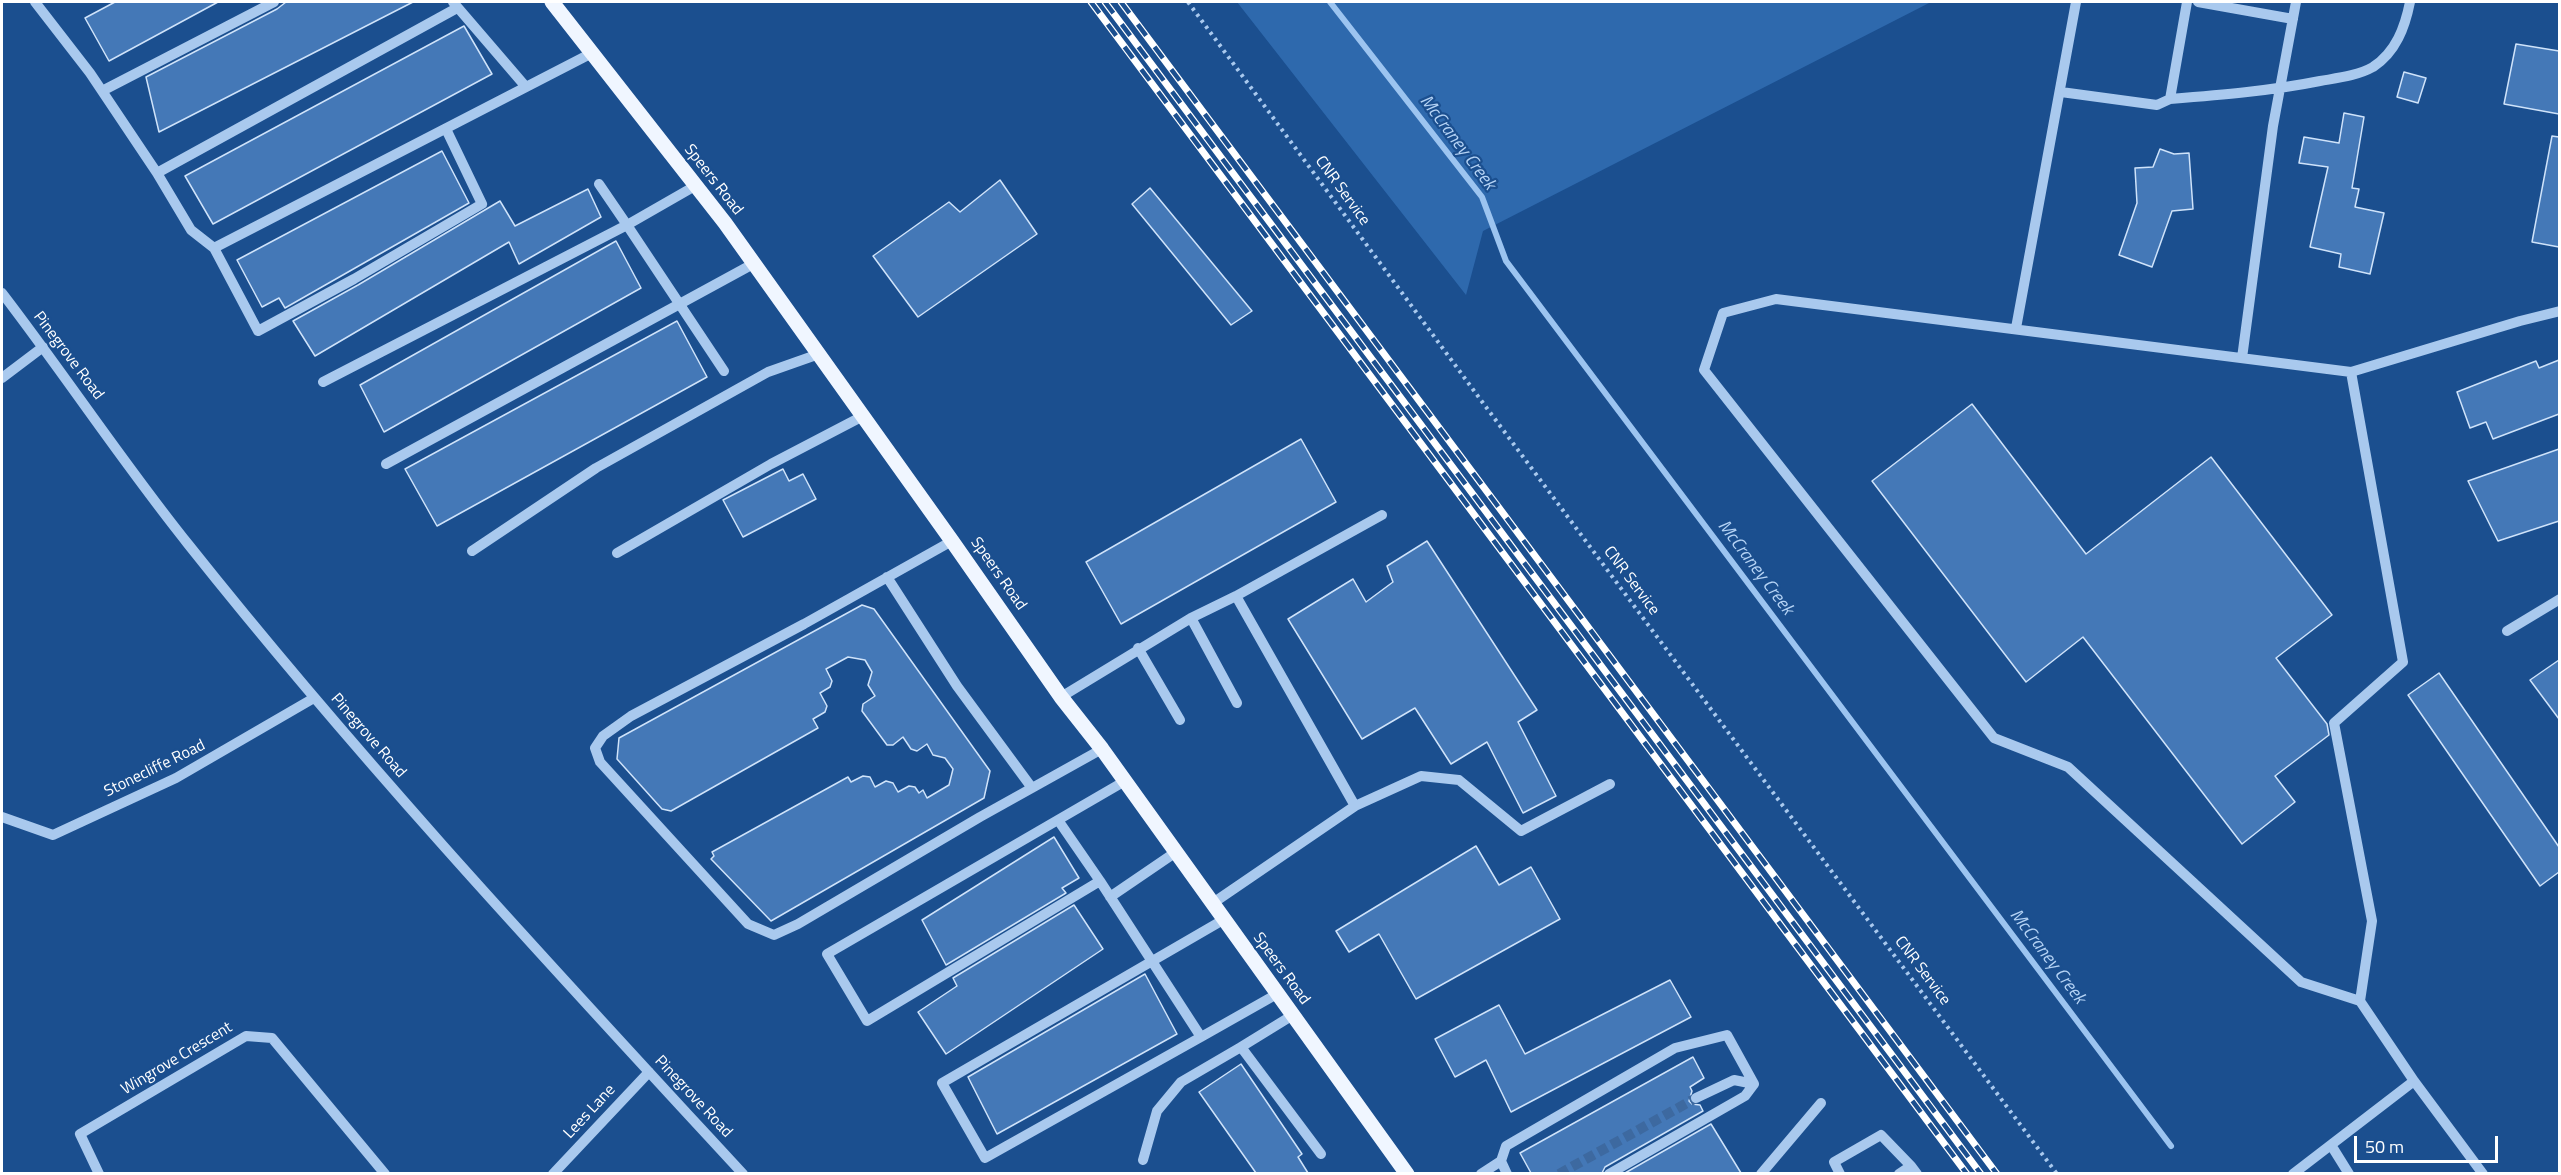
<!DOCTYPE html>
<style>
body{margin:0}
#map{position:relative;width:2561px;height:1175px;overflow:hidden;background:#1b4f8f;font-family:"Titillium Web",sans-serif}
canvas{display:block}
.frame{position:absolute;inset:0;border:3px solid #fff;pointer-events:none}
.scale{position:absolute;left:2354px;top:1136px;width:144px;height:27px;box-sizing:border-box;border:3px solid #fff;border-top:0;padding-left:8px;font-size:18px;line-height:21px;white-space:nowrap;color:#fff;-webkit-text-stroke:4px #1b4f8f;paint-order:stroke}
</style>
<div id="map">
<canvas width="2561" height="1175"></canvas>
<div class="frame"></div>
<div class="scale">50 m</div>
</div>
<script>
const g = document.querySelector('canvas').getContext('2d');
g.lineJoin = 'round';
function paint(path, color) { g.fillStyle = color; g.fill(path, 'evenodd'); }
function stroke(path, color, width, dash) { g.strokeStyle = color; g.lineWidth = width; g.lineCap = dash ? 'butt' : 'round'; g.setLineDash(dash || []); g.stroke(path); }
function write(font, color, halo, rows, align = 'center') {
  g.font = font + ' "Titillium Web",sans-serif'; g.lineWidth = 4.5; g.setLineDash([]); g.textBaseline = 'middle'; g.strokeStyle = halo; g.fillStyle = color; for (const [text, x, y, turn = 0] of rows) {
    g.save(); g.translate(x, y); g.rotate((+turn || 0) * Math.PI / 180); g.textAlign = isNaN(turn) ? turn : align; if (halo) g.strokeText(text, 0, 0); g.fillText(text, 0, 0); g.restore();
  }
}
const green = new Path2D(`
 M1237 2H1931L1483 231 1466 295Z`);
const stream = new Path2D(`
 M1330 2 1482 197 1506 261 2171 1146`);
const building = new Path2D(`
 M115 2H218L109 61 85 18Z
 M286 2H413L159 132 146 77 277 9Z
 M464 26 492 74 213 224 185 176Z
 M2516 44 2559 51V114L2504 104Z
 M2404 72 2426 78 2418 103 2397 97Z
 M2344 113 2364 117 2352 188 2359 189 2355 207 2384 213 2370 274 2339 267 2341 254 2310 247 2328 167 2299 163 2304 137 2339 143Z
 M2552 136 2559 137V247L2532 242Z
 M2160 149 2174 154 2189 153 2193 209 2172 211 2152 267 2119 255 2137 203 2135 168 2153 167Z
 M442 151 469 203 285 308 279 298 262 307 237 260Z
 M1000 180 1037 234 918 317 873 256 949 202 960 212Z
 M1150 188 1252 311 1231 325 1132 204Z
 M588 189 601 217 519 264 509 242 315 356 293 321 358 285 500 201 515 226Z
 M616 241 641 288 384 432 360 385Z
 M677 321 707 377 437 526 405 469Z
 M2559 360V414L2493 439 2486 422 2470 428 2457 392 2536 361 2539 368Z
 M1972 404 2086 554 2211 457 2332 615 2276 658 2327 724 2329 735 2275 776 2295 802 2242 844 2083 637 2026 682 1872 481Z
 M1301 439 1336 502 1121 624 1086 562Z
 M2559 449V521L2498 541 2468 481Z
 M783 469 789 481 803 474 816 499 743 537 723 500Z
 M1427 541 1537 710 1518 722 1556 796 1523 813 1487 742 1451 764 1415 708 1362 739 1288 619 1353 579 1366 602 1393 582 1387 566Z
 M862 605 874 609 990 771 984 798 771 921 711 859 714 856 712 852 848 777 851 782 863 776 870 777 875 787 886 781 893 783 898 792 909 786 915 787 919 793 923 790 927 798 949 785 953 769 945 758 933 755 927 744 917 751 911 749 903 737 893 745H887L862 711 863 704 875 696 868 685 872 672 865 660 848 657 826 669 832 681 830 687 820 693 827 706 825 712 813 719 818 728 671 811 662 809 617 759 619 738Z
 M2559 660V719L2530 680Z
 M2439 673 2559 847V872L2540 886 2408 695Z
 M1054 837 1079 878 1062 888 1066 893 946 965 922 920Z
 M1476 846 1499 885 1531 867 1560 919 1416 999 1379 934 1349 952 1336 931Z
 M1074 905 1103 949 946 1054 918 1012 957 986 953 978Z
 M1145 974 1177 1034 997 1134 968 1077Z
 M1670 980 1691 1017 1511 1112 1486 1060 1455 1077 1435 1039 1499 1005 1525 1054Z
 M1693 1057 1704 1078 1690 1087 1692 1091 1689 1101 1692 1104 1700 1105 1703 1111 1605 1167 1602 1173H1531L1520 1153Z
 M1241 1064 1302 1154 1298 1157 1308 1173H1256L1199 1092Z
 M1711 1124 1741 1173H1625Z`);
const minorTunnel = new Path2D(`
 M1559 1174 1696 1098`);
const path = new Path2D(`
 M1188 2 1483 403 2057 1174`);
const minor = new Path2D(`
 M35 2 90 73 157 173
 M453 2 526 87
 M2198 2 2293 19
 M102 91 274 2
 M2061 92 2157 105 2170 99C2220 95 2270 91 2320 81 2337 78 2357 76 2373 67 2396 52 2405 27 2410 2
 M2170 99 2187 2
 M446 129 482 204 354 279 258 331 214 248 592 53
 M695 186 627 225 724 371
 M214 248 191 230 157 173 457 8
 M2 293C65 375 123 463 188 544 362 763 553 968 743 1174
 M2016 328 2076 2
 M2242 358 2273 126 2296 2
 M2351 372 1776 299 1723 313 1704 370 1994 738 2068 767 2301 982 2360 1001
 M2 378 43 347
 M323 382 627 225 599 184
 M386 464 753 264
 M952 541 804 624 631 716 603 736 595 748 600 762 748 924 774 935 798 924 980 817 1102 749
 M472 551 596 468 768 372 819 354
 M617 553 771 464 863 416
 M887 577 957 686 1032 788
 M1191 618 1237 703
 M2507 631 2560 599
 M1138 648 1180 720
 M1061 697 1191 618 1236 596 1382 515
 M1125 781 827 954 867 1021 1100 881 1201 1037 985 1158 942 1083 1223 920
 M1355 806 1421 776 1459 780 1521 831 1610 784
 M2 817 53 835 176 778 314 698
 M1058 820 1100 881
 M1110 897 1176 852
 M1213 903 1355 806 1236 596
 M1293 1015 1241 1047 1321 1154
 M1201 1037 1277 994
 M1696 1098 1734 1080 1754 1084
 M2331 1145 2349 1174
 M1143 1160 1157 1111 1181 1082 1241 1047
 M1501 1161 1506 1146 1675 1048 1727 1035 1754 1084
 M99 1174 80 1134 246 1036 272 1038 385 1174
 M553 1174 649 1072
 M1481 1174 1501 1161 1507 1174
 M1609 1174 1745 1096 1754 1084
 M1761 1174 1821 1103
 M1840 1174 1834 1162 1881 1135 1911 1166
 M1899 1174 1911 1166 1917 1174
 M2293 1174 2414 1081
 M2483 1174 2414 1081 2360 1001 2372 921 2334 723 2403 662 2351 372 2520 321 2560 311`);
const major = new Path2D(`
 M552 2 725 223 952 541 1061 697 1102 749 1407 1174`);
const rail = new Path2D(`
 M1091 2 1967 1174
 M1105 2 1981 1174
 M1121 2 1997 1174`);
const streetNames = [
 ["Speers Road",713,180,52],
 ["CNR Service",1342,191,54],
 ["Pinegrove Road",68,356,53],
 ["Speers Road",998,574,55],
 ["CNR Service",1631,581,53],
 ["Pinegrove Road",368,736,49],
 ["Stonecliffe Road",155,769,-26],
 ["Speers Road",1281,969,54],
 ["CNR Service",1922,971,53],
 ["Wingrove Crescent",177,1059,-31],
 ["Pinegrove Road",693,1097,47],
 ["Lees Lane",590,1112,-47]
];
const waterNames = [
 ["McCraney Creek",1457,143,53],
 ["McCraney Creek",1755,568,53],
 ["McCraney Creek",2047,957,53]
];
paint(green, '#2e69ad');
stroke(stream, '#9cc4f0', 6);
paint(building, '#4478b7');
stroke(building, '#cfe3fa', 1.5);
stroke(minorTunnel, '#3d69a0', 10, [10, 5]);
stroke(path, '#a9c9ee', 4, [3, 4.5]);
stroke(minor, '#a9c9ee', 10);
stroke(major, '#f0f6ff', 15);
stroke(rail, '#fff', 7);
stroke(rail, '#1b4f8f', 4.5, [14]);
write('16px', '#fff', '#1b4f8f', streetNames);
write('italic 18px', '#b5d3f5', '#1b4f8f', waterNames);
</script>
